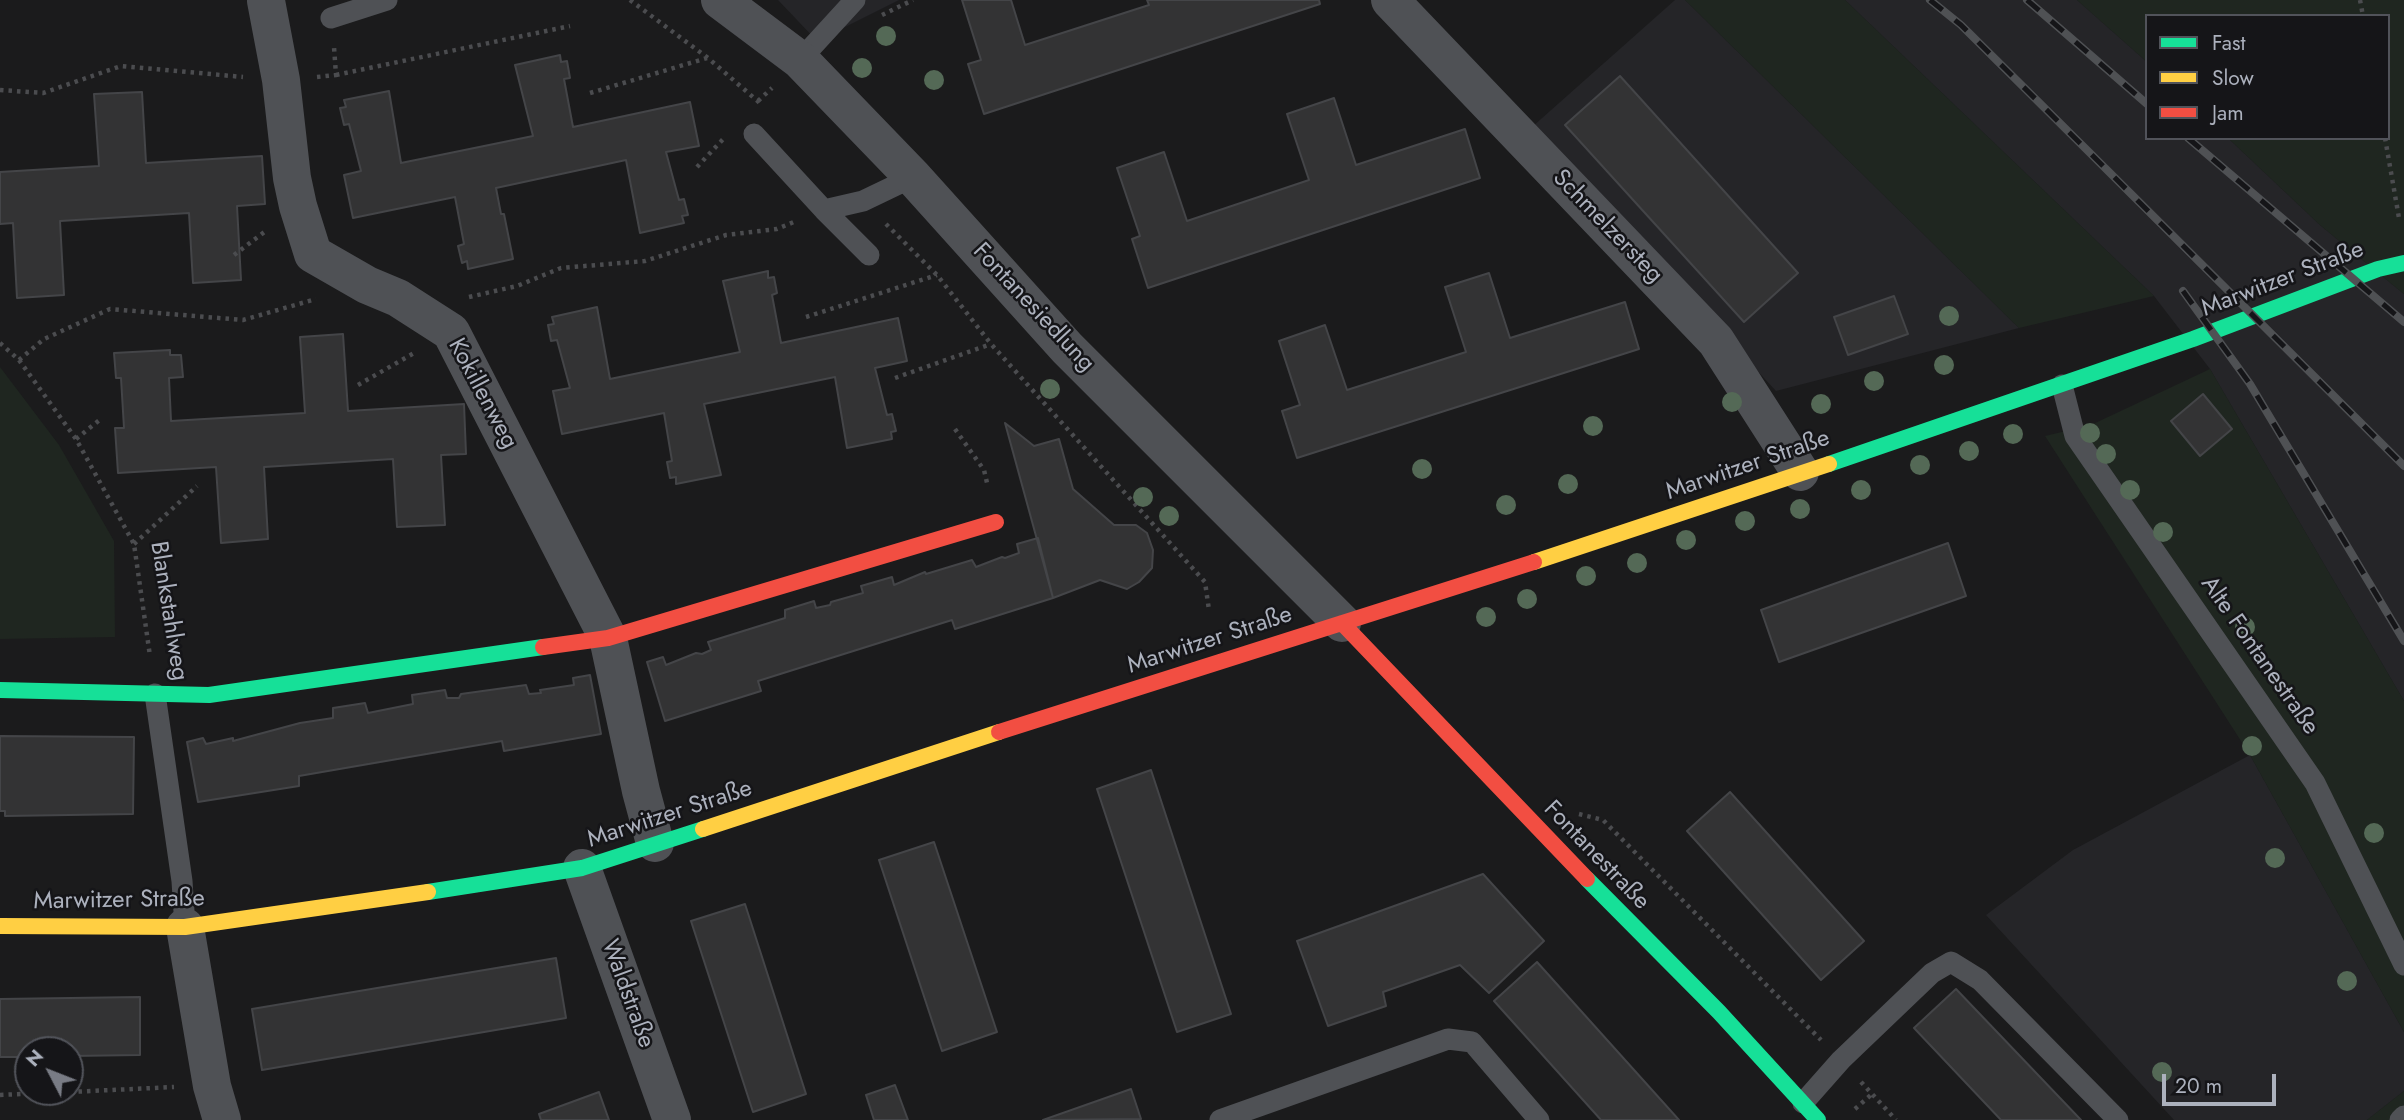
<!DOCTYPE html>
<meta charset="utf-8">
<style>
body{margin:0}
#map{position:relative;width:2404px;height:1120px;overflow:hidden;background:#1b1b1c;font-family:Jost,sans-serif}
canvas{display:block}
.legend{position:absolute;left:2145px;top:14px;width:245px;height:126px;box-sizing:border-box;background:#151518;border:2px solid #51535a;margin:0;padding:9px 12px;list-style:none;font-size:21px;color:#acb1bd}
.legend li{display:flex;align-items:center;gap:14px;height:35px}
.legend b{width:35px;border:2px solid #51535a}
.north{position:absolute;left:14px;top:1036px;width:70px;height:70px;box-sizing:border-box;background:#151518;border:2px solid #51535a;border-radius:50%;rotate:312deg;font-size:19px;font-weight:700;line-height:28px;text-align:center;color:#acb1bd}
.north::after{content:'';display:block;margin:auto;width:24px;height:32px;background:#797c85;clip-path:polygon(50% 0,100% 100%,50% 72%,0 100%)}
.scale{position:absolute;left:2162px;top:1074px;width:114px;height:32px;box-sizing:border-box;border:4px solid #acb1bd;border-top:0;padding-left:9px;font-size:21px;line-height:24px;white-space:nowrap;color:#acb1bd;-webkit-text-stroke:5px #151518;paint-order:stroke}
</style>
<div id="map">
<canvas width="2404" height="1120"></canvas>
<ul class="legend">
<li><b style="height:9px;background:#16e098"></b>Fast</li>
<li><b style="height:9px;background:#ffcf43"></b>Slow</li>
<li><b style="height:9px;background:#f24e42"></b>Jam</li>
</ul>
<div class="north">N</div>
<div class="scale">20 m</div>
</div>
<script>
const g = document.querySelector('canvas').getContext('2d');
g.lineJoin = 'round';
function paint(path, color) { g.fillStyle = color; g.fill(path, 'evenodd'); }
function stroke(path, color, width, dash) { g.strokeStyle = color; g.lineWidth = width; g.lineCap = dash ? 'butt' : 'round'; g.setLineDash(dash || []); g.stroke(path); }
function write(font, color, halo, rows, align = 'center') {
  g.font = font + ' Jost,sans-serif'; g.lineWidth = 5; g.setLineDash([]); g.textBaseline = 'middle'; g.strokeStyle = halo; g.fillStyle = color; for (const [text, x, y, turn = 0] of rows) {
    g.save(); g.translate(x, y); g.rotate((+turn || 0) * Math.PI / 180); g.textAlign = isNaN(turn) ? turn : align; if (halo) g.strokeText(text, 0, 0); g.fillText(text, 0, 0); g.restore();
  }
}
const built = new Path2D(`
 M778 0H899L817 41Z
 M1675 0H1685L2019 328 1776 391 1532 127Z
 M1845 0H2077L2147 62V138H2228L2320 225 2404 294V701L2210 369 2154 296Z
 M2250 755 2404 1032V1091L2367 1120H2174L1986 915 2073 850Z`);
const green = new Path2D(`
 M1685 0H1845L2154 296 2019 328Z
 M2077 0H2404V294L2320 225 2228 138H2388V16H2147V62Z
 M0 367 59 445 114 541 115 637 0 639Z
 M2210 369 2404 701V1032L2250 755 2045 436 2091 425Z
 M2404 1091V1120H2367Z`);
const building = new Path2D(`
 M962 0H1011L1025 45 1149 5 1147 0H1319L1320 4 984 114 968 64 981 60Z
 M560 55 561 62 567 61 570 78 564 79 573 127 690 102 699 146 666 152 679 200 684 199 688 215 682 216 684 223 640 233 626 160 496 188 501 214H504L513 259 468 269 467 261 462 263 458 246 464 244 455 197 353 218 344 175 361 171 349 124 344 125 340 108 346 107 344 100 389 91 401 163 533 136 515 65Z
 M1620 76 1798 273 1744 322 1565 125Z
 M142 92 146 163 262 156 265 204 237 206 241 280 193 283 189 213 60 221 64 295 17 298 13 223 0 224V172L99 166 94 94Z
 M1334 98 1356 165 1465 129 1480 178 1148 288 1132 239 1140 236 1117 168 1164 152 1187 221 1309 180 1287 114Z
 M768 271V278L774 277 777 293 772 295 781 343 898 318 907 361 875 368 887 415 892 414 896 431 891 432 892 439 847 448 835 377 704 404 721 475 676 484V477L670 478 667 462 672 461 664 413 562 434 553 391 570 388 557 340 551 341 548 325 554 324 552 317 597 307 610 379 740 352 723 281Z
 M1489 273 1510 338 1625 302 1639 349 1297 458 1282 411 1300 405 1279 341 1325 325 1347 390 1466 352 1445 287Z
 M1894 296 1908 334 1848 355 1834 317Z
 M343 334 348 411 464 404 466 454 441 455 445 525 397 527 393 459 264 467 268 539 221 543 216 467 118 473 115 428H124L121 378H116L114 353 170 350V355H181L183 377 169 378 171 421 305 413 300 337Z
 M2203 394 2232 429 2200 456 2171 421Z
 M1005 423 1034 446 1059 439 1073 489 1114 525H1136L1147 533 1153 550 1152 568 1139 582 1127 589 1100 580 1053 598Z
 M1038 538 1053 598 955 629 952 620 758 681 761 691 665 721 647 662 663 657 666 665 696 653 702 654 711 650 708 642 785 618V610L814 601 816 608 830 605 831 602 863 593 861 586 892 577 894 585 925 572 926 574 972 560 976 567 1002 557 1005 558 1019 553 1017 544Z
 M1948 543 1966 596 1779 662 1761 610Z
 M590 675 601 734 504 751 502 741 299 776V786L198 802 187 742 203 738 206 744 233 738V741L300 723 333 718V708L365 703 368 713 413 704 412 695 445 690 447 698H459L461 694 526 685 529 694 541 693 540 690 574 685 573 678Z
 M0 736 134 737 133 814 5 816V811H0Z
 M1151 770 1231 1014 1177 1032 1097 789Z
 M1730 792 1864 941 1821 980 1687 831Z
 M934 842 997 1032 942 1051 879 860Z
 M1483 874 1544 941 1489 993 1460 965 1383 992 1386 1006 1328 1026 1297 941Z
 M745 904 806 1094 753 1112 691 921Z
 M556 958 566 1018 262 1070 252 1009Z
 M1537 962 1679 1120H1601L1494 1001Z
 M1956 989 2081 1120H2001L1914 1028Z
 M140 997V1055L70 1056V1050H28V1057H0V999Z
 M895 1085 908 1120H874L866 1095Z
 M1131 1089 1141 1119 1043 1120Z
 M599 1092 609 1120H541L539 1114Z`);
const path = new Path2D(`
 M630 0 708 58 761 104
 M2360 0 2363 16
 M882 15 913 0
 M336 75 570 26
 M317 77 336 75 334 47
 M0 90 43 93 121 66 243 77
 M590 93 707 58
 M758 101 772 88
 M2385 138 2399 218
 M697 167 726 136
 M886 224 937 275 991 344 1205 582 1209 610
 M234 255 267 230
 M469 297 517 286 561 268 645 261 726 235 777 229 796 221
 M806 317 937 275
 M0 343 19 360 76 439 134 544 150 656
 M19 360 44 339 110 309 243 320 316 299
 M895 378 991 344
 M358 385 414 353
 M955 429 984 470 988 487
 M76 439 102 418
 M134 544 197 486
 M1579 814 1603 820 1821 1040
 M1861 1082 1896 1120
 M70 1092 174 1087
 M0 1095 65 1092
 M1855 1109 1872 1094`);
const lane = new Path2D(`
 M331 18 387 0
 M800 60 855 0
 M754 134 824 210 863 201 913 177
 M824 210 869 255
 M2062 385 2075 436 2315 783 2404 965
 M155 694 182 881 185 927
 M1803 1103 1841 1060 1932 973 1951 962 1980 980 2118 1120
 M1220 1120 1448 1039 1472 1042 1539 1120
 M2400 1120 2404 1116`);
const street = new Path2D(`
 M720 0 800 60 913 177 1067 348 1342 623
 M1390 0 1716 341 1800 472
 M266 1 281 80 292 178 298 206 313 254 367 285 398 298 451 332 608 638 641 791 655 843
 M582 868 672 1120
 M185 927 212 1086 222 1120`);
const fast = new Path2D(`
 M1829 464 2193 339 2378 269 2404 263
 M0 690 209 695 543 647
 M1587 879 1719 1012 1818 1120
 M428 892 582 868 703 829`);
const slow = new Path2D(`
 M1534 562 1829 464
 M703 829 999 732
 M0 926 185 927 428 892`);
const jam = new Path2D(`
 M1342 623 1587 879
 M543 647 608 638 996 522
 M999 732 1534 562`);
const rail = new Path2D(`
 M1930 0 1961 25 2090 153 2404 466
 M2027 0 2147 104
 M2188 138 2404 322
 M2183 291 2250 384 2404 641`);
const trees = [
 [886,36],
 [862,68],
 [934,80],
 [1949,316],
 [1944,365],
 [1874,381],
 [1050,389],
 [1732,402],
 [1821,404],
 [1593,426],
 [2090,433],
 [2013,434],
 [1969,451],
 [2106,454],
 [1920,465],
 [1422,469],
 [1568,484],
 [1861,490],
 [2130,490],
 [1143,497],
 [1506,505],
 [1800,509],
 [1169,516],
 [1745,521],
 [2163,532],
 [1686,540],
 [1637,563],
 [1586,576],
 [1527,599],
 [1486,617],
 [2245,627],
 [2252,746],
 [2374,833],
 [2275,858],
 [2347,981],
 [2162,1072]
];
const streetNames = [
 ["Schmelzersteg",1607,227,46],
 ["Marwitzer Straße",2283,280,-21],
 ["Fontanesiedlung",1033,308,47],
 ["Kokillenweg",482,394,62],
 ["Marwitzer Straße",1748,466,-19],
 ["Blankstahlweg",168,611,81],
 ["Marwitzer Straße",1210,641,-18],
 ["Alte Fontanestraße",2259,656,55],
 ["Marwitzer Straße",670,815,-18],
 ["Fontanestraße",1596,856,46],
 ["Marwitzer Straße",119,901,-1],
 ["Waldstraße",627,994,70]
];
paint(built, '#252528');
paint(green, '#1f2620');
paint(building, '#333334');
stroke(building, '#444548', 2);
stroke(path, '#4b4c4f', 4.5, [3.5, 5]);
stroke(lane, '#4f5155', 21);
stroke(street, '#4f5155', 38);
stroke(fast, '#16e098', 16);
stroke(slow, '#ffcf43', 16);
stroke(jam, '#f24e42', 16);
stroke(rail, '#4f5154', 8);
stroke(rail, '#151518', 5, [16]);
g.fillStyle = '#546956';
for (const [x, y] of trees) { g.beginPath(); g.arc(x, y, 10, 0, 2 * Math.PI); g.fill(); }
write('24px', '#acb1bd', '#151518', streetNames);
</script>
